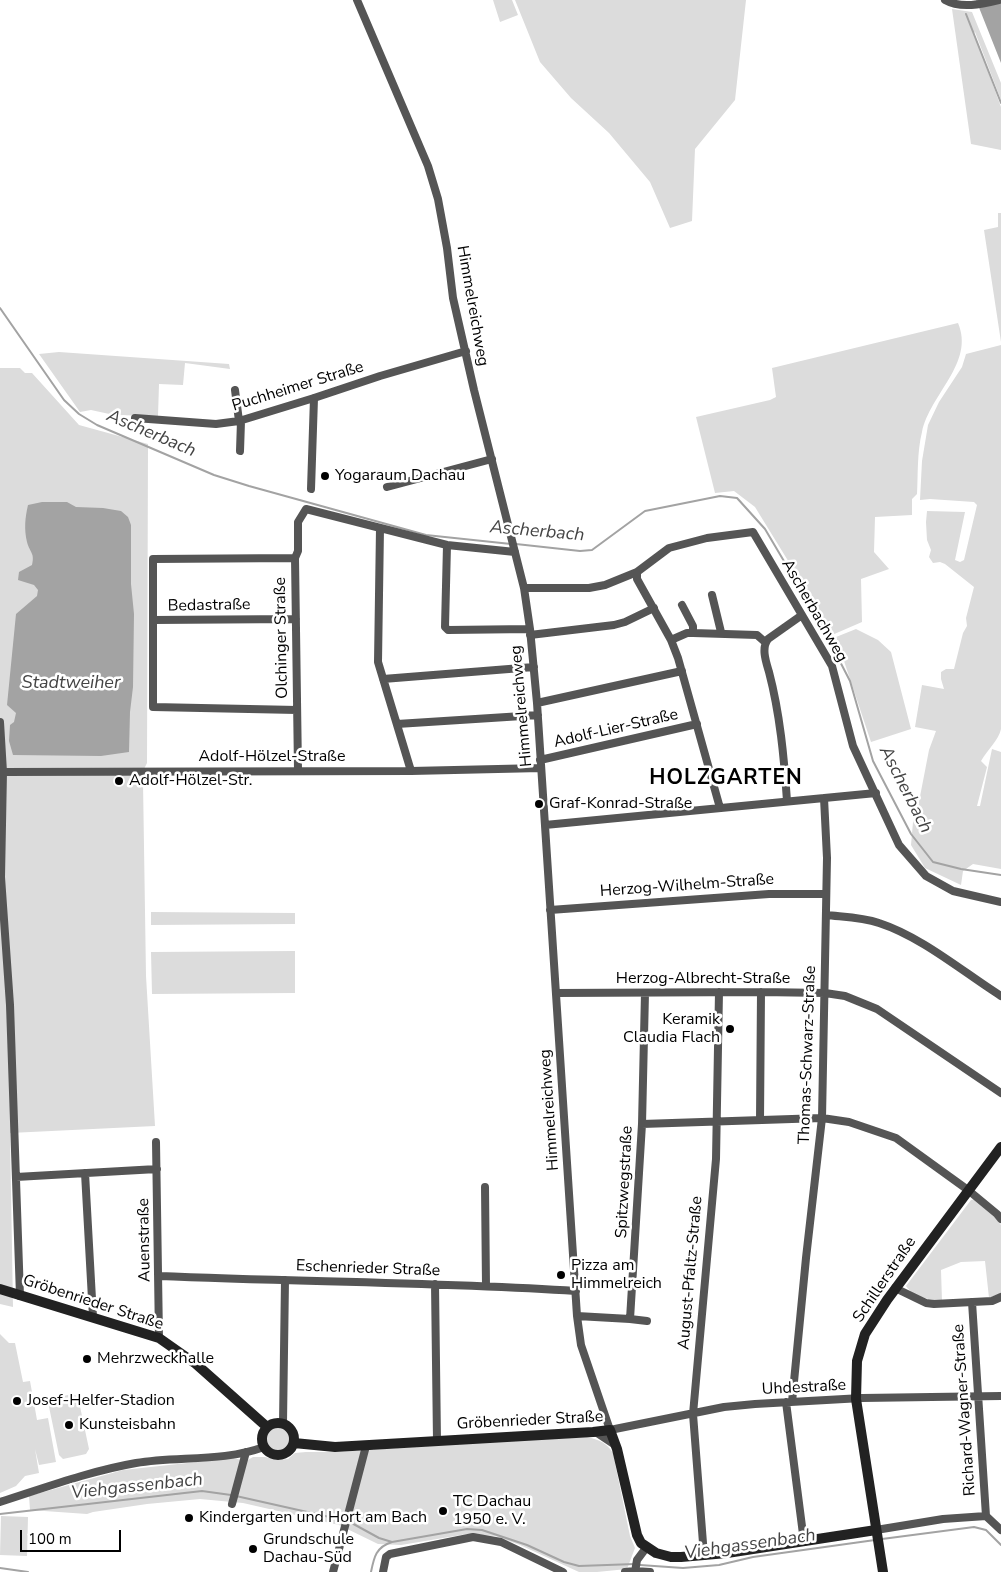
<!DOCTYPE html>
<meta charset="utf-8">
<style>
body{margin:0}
#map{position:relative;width:1001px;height:1572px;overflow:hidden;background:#fff;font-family:"Nunito Sans",sans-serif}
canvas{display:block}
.scale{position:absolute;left:20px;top:1530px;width:101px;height:22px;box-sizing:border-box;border:2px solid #000;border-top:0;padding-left:6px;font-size:15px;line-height:18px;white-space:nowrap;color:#000;-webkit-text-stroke:4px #fff;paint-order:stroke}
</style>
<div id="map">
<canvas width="1001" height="1572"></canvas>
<div class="scale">100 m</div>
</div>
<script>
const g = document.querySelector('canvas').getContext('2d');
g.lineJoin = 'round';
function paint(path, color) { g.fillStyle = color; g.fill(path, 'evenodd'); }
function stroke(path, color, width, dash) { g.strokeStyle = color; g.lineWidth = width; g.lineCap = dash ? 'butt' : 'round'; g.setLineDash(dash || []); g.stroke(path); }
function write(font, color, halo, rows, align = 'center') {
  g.font = font + ' "Nunito Sans",sans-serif'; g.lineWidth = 5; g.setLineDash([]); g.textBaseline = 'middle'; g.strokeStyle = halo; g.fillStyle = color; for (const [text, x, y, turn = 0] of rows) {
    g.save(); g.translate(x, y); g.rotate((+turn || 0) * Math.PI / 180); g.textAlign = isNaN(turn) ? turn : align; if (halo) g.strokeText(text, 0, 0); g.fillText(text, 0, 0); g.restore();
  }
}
const green = new Path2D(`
 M493 0H512L518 15 500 22Z
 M515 0H746L735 100 695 149 692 221 670 228 650 182 609 133 571 98 540 62Z
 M952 9 972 12 1001 83V100L975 32 974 33 1001 107V150L971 144Z
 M998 213H1001V342L984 230 998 227Z
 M958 323C975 363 930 394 922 432 917 452 918 474 917 494L912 499V515L875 517 874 552 889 569 861 579 862 622 832 635 821 620 806 590 755 507 734 491 715 493 696 417 770 400 776 397 772 368Z
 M1001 345V729C999 740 987 750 981 761L987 767 977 806H980L992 749 1001 752V869L973 864 963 871 961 885 925 868 911 845 913 822 917 812 929 750 936 731 915 727 922 685 944 689 941 679V672L946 669H954L963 633 967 626 966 618 974 587 945 564 940 562 933 563 929 557 931 550 927 540 926 522 927 511 965 512 955 560 960 562 964 560 977 505 974 502 930 499 920 500 922 461 928 425 939 402 962 367 966 354Z
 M59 352 229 364 230 369 185 363 183 385 159 384 158 416 114 415 91 410 80 412 39 354Z
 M0 368H20L25 373H32L79 425 148 444 147 763 138 781 143 782 146 976 155 1126 10 1133 13 1307 0 1304Z
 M856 629 878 640 891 652 911 729 871 742 836 637Z
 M151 912 295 913V924L151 925Z
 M295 951V993L152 994 151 952Z
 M975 1199 994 1216 1001 1225V1293L989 1298 985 1261 961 1262 941 1270 942 1301C930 1300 913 1297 906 1286L971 1200Z
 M0 1334 9 1343H15L23 1382 30 1381 37 1420 48 1418 56 1462 39 1465 35 1449 39 1473 25 1476 16 1486 0 1493Z
 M73 1394 78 1397 89 1449 86 1454 63 1459 59 1455 48 1402 53 1398Z
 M267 1439a11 11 0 1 1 22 0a11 11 0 1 1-22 0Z
 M587 1437C599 1440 606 1442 613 1453L630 1536 635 1548 627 1569 597 1572H579L520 1545 495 1536 467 1534 401 1545 378 1544 339 1525 243 1503 200 1499 147 1504 93 1512 87 1514 30 1510 29 1496 123 1470 233 1458 246 1461 253 1457H265L276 1460 288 1459 295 1453 306 1452H338L473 1443Z
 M1 1516 28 1517 27 1556 0 1555Z`);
const water = new Path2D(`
 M976 0H1001V63Z
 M42 502H67L76 507 103 508 121 511 128 517 131 525V584L134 614 133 687 130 712 129 752 101 756 13 755 9 741 10 725 14 722 16 713 7 705 16 614 37 596 38 590 34 585 18 580 19 572 32 565C35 553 30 553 27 542 24 529 25 518 28 505Z`);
const stream = new Path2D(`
 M966 14 1001 103
 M0 308 64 400 79 414 97 425 214 475 249 486 426 535 511 544
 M516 544 580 551 592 550 645 511 720 496 737 498 765 529 817 617 850 681 873 761 911 834 933 862 961 869 1001 875
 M236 1496 343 1520
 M0 1514 202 1491 231 1495
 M348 1521 379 1538 392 1542 467 1529 482 1530 527 1545 564 1562 579 1566 635 1564
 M882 1539 974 1527 986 1530 1001 1545
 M640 1565 683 1568 719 1565 753 1557 875 1540
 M0 1568 28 1572
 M371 1572C374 1557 376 1547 392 1542`);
const street = new Path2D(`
 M357 0 428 166 438 199 447 248 453 298 474 390 524 588 530 629 537 703 577 1316 581 1345 610 1430 724 1407 755 1404 862 1398 1001 1396
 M945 0C961 9 982 4 999 0
 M235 390 239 421
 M135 418 216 424 239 421 314 398 380 376 466 351
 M240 451 241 421
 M387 487 492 459
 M311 489 314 398
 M380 528 378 662 411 771
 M447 545 445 627 448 630 530 629
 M295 558 153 559V707L297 710
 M637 572V579L671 640 678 658 720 808
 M524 588H589L605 585 637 572 669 548 707 538 753 532 832 666 853 746 899 845 926 876 953 891 1001 902
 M712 595 721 632
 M682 605 693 626V633
 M153 620 296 619
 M530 635 614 625 625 622 654 608
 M671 640 687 633H693L757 635 765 642
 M383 679 534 667
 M537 703 682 671
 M0 722 3 772 1 877 10 1005 20 1296
 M397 724 538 715
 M540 760 697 724
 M298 770 295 558 298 551V522L306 509 447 545 515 552
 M3 772 411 771 541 768
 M787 801C784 757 780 714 769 672 766 662 761 648 768 639L802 615
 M545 825 876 793
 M550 910 769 894H826
 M826 915C844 917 862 917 879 923 922 937 963 972 1001 996
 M556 993 761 992 825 993 845 996 877 1009 1001 1093
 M760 1120 761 992
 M642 1124 822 1118 849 1122 896 1138 968 1190 997 1214 1001 1219
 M156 1142 159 1338
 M85 1173 93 1317
 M16 1177 157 1169
 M485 1187 486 1286
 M159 1276C298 1282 437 1282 576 1291
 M435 1284 437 1441
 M895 1288 926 1303 934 1304 992 1301 1001 1297
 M972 1302 986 1516
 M577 1316 630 1319 642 1124 645 993
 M630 1319 647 1321
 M786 1402 804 1542
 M792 1402 806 1258 822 1118 827 858 824 798
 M283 1423 285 1280
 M593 1432 597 1433 615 1445
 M0 1502C44 1488 90 1471 136 1463 178 1456 223 1462 264 1447
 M232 1504 246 1452
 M876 1530 943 1519 986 1516 1001 1530
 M704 1556 693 1414 716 1159 719 992
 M333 1572 366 1446
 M383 1572 386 1557 390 1554 473 1537 501 1542 563 1572
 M625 1572 635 1571 650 1572
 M635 1572 637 1560 646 1548`);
const secondary = new Path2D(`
 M0 1289 159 1338 196 1364 267 1427
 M262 1439a16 16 0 1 1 32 0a16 16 0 1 1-32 0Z
 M294 1443 335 1447 593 1432 610 1430 617 1449 637 1535 641 1543 656 1553 671 1557H681L727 1553 876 1530
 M883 1572 856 1399 857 1361 865 1334 887 1300 1001 1147`);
const markers = [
 [325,476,5,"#000"],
 [119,781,5,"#000"],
 [539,804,5,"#000"],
 [730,1029,5,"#000"],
 [561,1275,5,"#000"],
 [87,1359,5,"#000"],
 [17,1401,5,"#000"],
 [69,1425,5,"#000"],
 [443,1511,5,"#000"],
 [189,1518,5,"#000"],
 [253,1549,5,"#000"]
];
const streetNames = [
 ["Himmelreichweg",472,306,80],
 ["Puchheimer Straße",298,387,-17],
 ["Bedastraße",209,606,-1],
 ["Ascherbachweg",814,611,60],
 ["Olchinger Straße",282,638,-91],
 ["Himmelreichweg",522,706,-95],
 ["Adolf-Lier-Straße",616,729,-13],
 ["Adolf-Hölzel-Straße",272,757],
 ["Herzog-Wilhelm-Straße",687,886,-4],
 ["Herzog-Albrecht-Straße",703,979],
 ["Thomas-Schwarz-Straße",808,1055,-88],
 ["Himmelreichweg",550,1110,-94],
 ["Spitzwegstraße",625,1182,-87],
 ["Auenstraße",145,1240,-91],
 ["Eschenrieder Straße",368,1269,2],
 ["August-Pfaltz-Straße",691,1273,-85],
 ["Schillerstraße",885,1280,-56],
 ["Gröbenrieder Straße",93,1303,18],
 ["Uhdestraße",804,1388,-3],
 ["Richard-Wagner-Straße",965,1410,-94],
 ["Gröbenrieder Straße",530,1421,-3]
];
const poiNames = [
 ["Yogaraum Dachau",335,476],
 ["Adolf-Hölzel-Str.",129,781],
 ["Graf-Konrad-Straße",549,804],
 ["Keramik",720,1020,"right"],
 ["Claudia Flach",720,1038,"right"],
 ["Pizza am",571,1266],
 ["Himmelreich",571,1284],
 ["Mehrzweckhalle",97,1359],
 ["Josef-Helfer-Stadion",27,1401],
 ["Kunsteisbahn",79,1425],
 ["TC Dachau",453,1502],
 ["1950 e. V.",453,1520],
 ["Kindergarten und Hort am Bach",199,1518],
 ["Grundschule",263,1540],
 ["Dachau-Süd",263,1558]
];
const waterNames = [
 ["Ascherbach",151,434,23],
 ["Ascherbach",537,532,5],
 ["Stadtweiher",71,684],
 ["Ascherbach",905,790,63],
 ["Viehgassenbach",137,1487,-6],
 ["Viehgassenbach",750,1545,-8]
];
const districtNames = [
 ["HOLZGARTEN",726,779]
];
paint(green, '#dcdcdc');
paint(water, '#a3a3a3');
stroke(stream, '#a3a3a3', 2);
stroke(street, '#555', 8);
stroke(secondary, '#222', 10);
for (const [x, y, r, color] of markers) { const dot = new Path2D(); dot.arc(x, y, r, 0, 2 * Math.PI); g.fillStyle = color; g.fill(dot); stroke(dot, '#fff', 2); }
write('16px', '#000', '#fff', streetNames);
write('16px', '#000', '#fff', poiNames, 'left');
write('italic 18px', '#444', '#fff', waterNames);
g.letterSpacing = '1px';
write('bold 21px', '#000', '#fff', districtNames);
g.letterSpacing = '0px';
</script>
